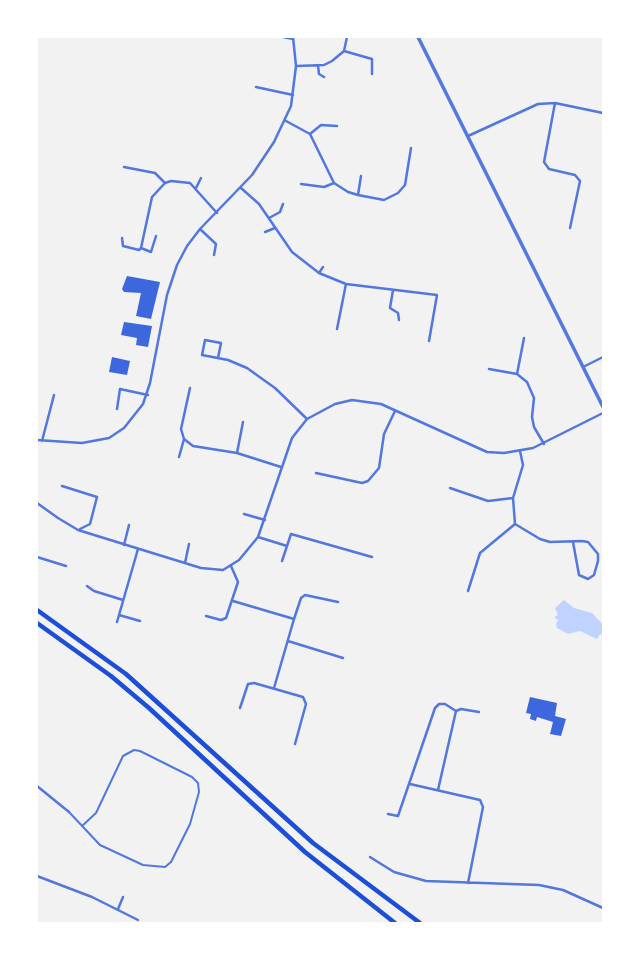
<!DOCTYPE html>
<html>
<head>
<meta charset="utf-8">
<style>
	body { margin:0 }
	#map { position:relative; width:640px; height:960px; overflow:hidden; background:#f2f2f2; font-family:Jost,sans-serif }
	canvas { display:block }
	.frame { position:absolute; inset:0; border:38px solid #fff; pointer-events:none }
</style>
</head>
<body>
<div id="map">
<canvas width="640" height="960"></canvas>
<div class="frame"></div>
</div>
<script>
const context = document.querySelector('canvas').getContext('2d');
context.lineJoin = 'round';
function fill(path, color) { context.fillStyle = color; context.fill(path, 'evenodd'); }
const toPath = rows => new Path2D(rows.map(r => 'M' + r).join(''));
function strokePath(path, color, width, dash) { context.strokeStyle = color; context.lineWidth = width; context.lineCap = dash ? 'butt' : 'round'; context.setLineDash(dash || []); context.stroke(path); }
fill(toPath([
	[564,600,574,608,592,613,603,625,603,635,600,634,597,639,580,631,568,634,557,628,556,624,558,620,554,617,558,615,555,608]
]), '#bfd3fe');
fill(toPath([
	[127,276,160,282,151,319,136,316,141,293,124,292,122,289],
	[124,322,152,326,148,347,136,345,137,338,121,335],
	[112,357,130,361,127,375,109,372],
	[530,697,557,703,555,716,566,719,561,736,550,734,553,722,537,717,536,721,530,719,531,714,526,713]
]), '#3d67dc');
strokePath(toPath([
	[69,812,100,845,143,865,165,867,171,862,190,824,199,792,198,783,192,777,140,751,134,750,123,756,96,813,82,826]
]), '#5277de', 2);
strokePath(toPath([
	[283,37,293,39],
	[344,51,372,59,372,74],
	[318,65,319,74,324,77],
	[297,66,324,65,332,61,344,51,347,37],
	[256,87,293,95],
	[555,103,544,162,549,169,575,175,580,181,570,228],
	[286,121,310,134,334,183,348,192,358,195,384,200,398,193,405,185,411,148],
	[310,134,321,125,337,126],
	[468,136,538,104,555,103,603,113],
	[124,167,155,173,165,183],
	[301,184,324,187,334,183],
	[196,188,201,178],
	[241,188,259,204,292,252,319,273,346,284,437,295,429,341],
	[358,195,361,176],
	[269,218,280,212,283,204],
	[200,229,216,244,214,255],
	[265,232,275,228],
	[122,238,123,246,139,250,141,248,152,197,165,183,171,181,190,183,217,213],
	[141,248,151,252,156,236],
	[319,273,323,267],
	[393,290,390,308,398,313,399,320],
	[337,329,346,284],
	[218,358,221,343,205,340,202,355,228,360,247,368,275,388,307,419],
	[583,367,603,357],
	[489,369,517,374,527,382,534,398,532,417,534,427,544,444],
	[517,374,524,338],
	[117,409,120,389,148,395],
	[184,439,181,429,190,388],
	[37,440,82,443,109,438,124,428,143,404,150,383,167,295,177,265,187,246,200,229,252,175,274,142,291,106,296,66,293,37],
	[42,441,54,395],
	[237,453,243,422],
	[179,457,184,439,193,446,237,453,281,467],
	[316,473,362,483,368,481,379,468,384,434,395,411],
	[62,486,97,497,90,524,80,529],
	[450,488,488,501,513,498,523,465,520,451],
	[37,503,58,518,78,530,201,568,223,570,239,560,258,537,292,438,307,419,335,404,352,400,381,404,487,452,504,453,533,448,603,413],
	[244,514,265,520],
	[515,524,540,539,550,542,582,541,588,542,598,554,598,561,594,575,588,579,579,575,573,542],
	[258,537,287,546],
	[124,545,129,525],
	[37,557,66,566],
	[282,561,291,534,372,557],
	[185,563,189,544],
	[87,586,94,591,123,600],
	[468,591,480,553,515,524,513,498],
	[233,601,294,619,301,598,305,595,338,602],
	[119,615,140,621],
	[206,616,221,620,226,618,238,582,231,566],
	[117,622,138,549],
	[288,641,343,658],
	[274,688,294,619],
	[240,708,248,684,254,683,303,697,306,704,295,744],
	[456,711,461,709,479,712],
	[410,784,480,800,483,807,468,883],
	[37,786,69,812],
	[388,814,398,816,435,708,439,704,445,704,456,711,438,790],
	[370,857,394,872,426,881,539,885,563,890,603,908],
	[37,876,92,897,138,920],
	[118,909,123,897]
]), '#5277de', 2.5);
strokePath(toPath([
	[418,37,603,407]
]), '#5277de', 3.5);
strokePath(toPath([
	[37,610,126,674,313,843,420,923],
	[37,623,111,676,149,708,305,852,395,923]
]), '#1d4ed8', 4.5);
</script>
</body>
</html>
